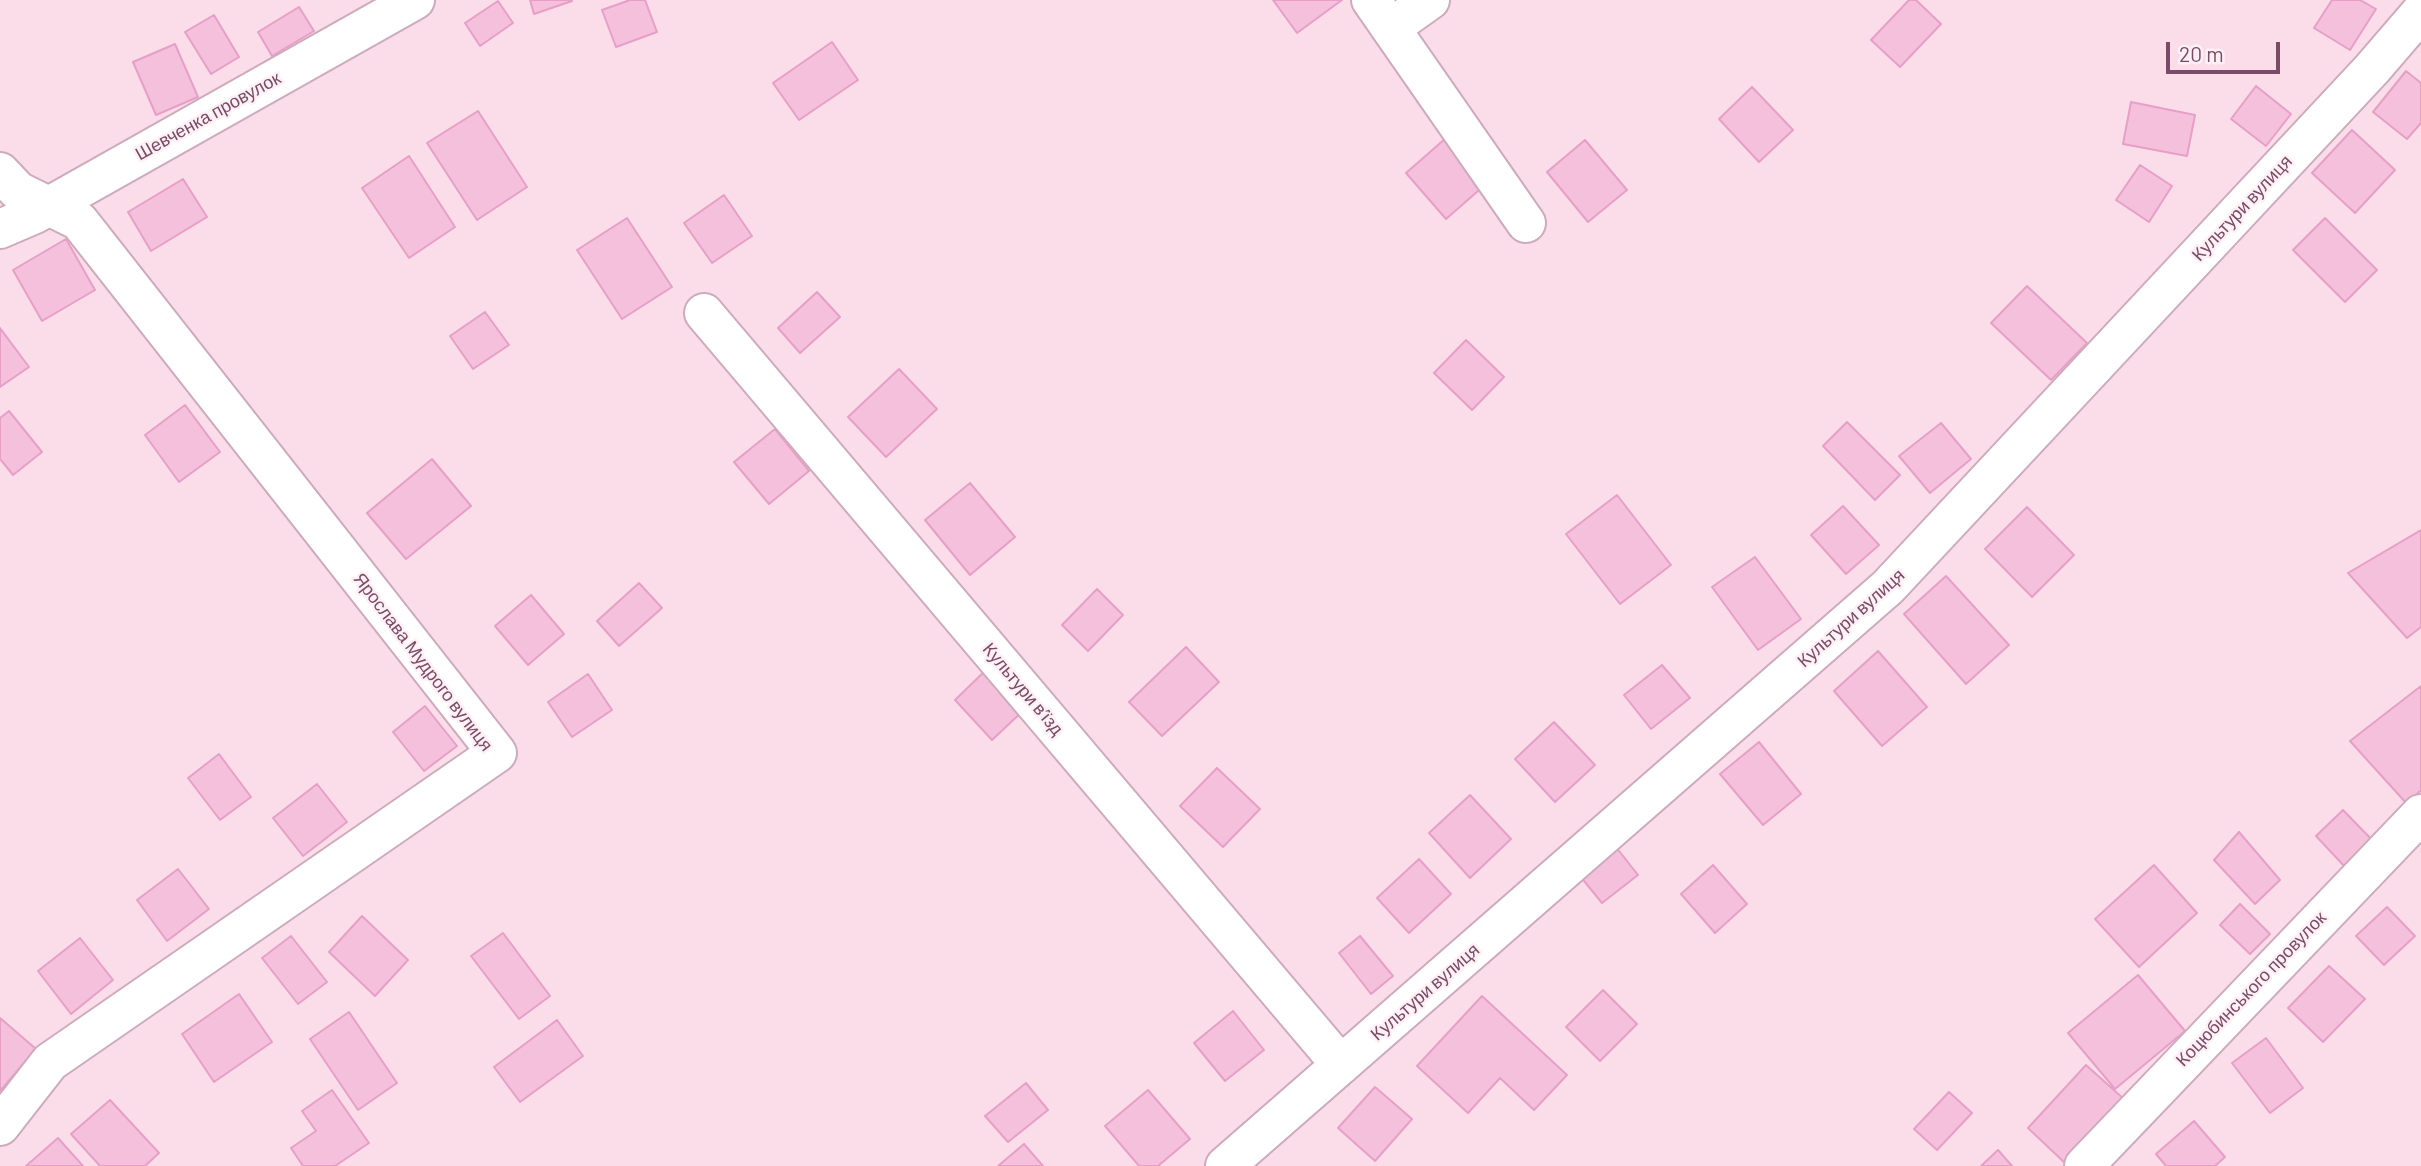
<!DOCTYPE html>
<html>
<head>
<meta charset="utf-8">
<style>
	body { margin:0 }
	#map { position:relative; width:2421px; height:1166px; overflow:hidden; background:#fde9f0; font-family:Barlow,sans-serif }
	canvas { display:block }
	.scale { position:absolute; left:2166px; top:42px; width:114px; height:32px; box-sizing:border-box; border:4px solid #7a4b66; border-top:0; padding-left:9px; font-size:21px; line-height:24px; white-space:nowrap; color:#7a4b66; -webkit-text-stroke:5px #fff0f5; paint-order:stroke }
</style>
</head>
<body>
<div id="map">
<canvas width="2421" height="1166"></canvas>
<div class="scale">20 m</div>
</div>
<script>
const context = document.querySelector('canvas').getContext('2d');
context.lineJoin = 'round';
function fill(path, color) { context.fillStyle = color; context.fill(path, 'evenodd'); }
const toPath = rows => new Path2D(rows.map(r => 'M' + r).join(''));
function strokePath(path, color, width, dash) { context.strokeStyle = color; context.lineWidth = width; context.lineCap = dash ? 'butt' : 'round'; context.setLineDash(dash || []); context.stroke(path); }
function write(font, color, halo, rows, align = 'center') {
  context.font = font + ' Barlow,sans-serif'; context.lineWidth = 5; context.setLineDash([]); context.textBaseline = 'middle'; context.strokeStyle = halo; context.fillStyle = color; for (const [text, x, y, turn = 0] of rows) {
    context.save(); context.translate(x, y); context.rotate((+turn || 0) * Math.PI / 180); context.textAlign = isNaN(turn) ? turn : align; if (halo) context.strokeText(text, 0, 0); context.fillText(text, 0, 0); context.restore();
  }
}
fill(toPath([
	[0,0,2421,0,2421,1166,0,1166]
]), '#fadde8');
const building = toPath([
	[530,0,572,0,572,1,534,14,530,0],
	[630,0,645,0,657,32,616,47,602,10,630,0],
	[1273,0,1342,0,1297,33,1273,0],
	[1909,0,1916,0,1941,24,1900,67,1871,40,1909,0],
	[2332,0,2360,0,2376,9,2350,50,2314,28,2332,0],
	[498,1,513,23,480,46,465,23,498,1],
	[299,7,314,31,272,56,258,32,299,7],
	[214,15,239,57,211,74,185,32,214,15],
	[832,42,858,80,799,120,773,83,832,42],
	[175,44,198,97,156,115,133,62,175,44],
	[2406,71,2421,83,2421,123,2407,139,2373,112,2406,71],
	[2256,86,2291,114,2266,146,2231,119,2256,86],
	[1752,87,1793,130,1759,162,1719,119,1752,87],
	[2131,102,2195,115,2187,156,2123,144,2131,102],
	[478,111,527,187,477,220,427,143,478,111],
	[2352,130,2395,170,2355,213,2312,173,2352,130],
	[1446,138,1486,184,1446,219,1406,173,1446,138],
	[1585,140,1627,190,1588,222,1547,172,1585,140],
	[409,156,455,227,409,258,362,188,409,156],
	[2140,165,2172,186,2149,222,2116,200,2140,165],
	[183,179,207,217,151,251,128,212,183,179],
	[724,195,752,236,712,263,684,223,724,195],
	[627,218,672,287,622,319,577,250,627,218],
	[2325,218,2377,270,2345,302,2293,250,2325,218],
	[66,239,95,290,42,321,13,270,66,239],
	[2027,286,2087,343,2051,380,1991,323,2027,286],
	[817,292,840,317,800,353,778,328,817,292],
	[485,312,509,345,473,369,450,336,485,312],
	[0,328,29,367,0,387,0,328],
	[1466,340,1504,377,1472,410,1434,373,1466,340],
	[899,369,937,409,886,457,848,417,899,369],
	[185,405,220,452,179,482,145,435,185,405],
	[9,411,42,452,13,475,0,459,0,418,9,411],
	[1847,422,1900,475,1875,500,1823,446,1847,422],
	[1941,423,1971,459,1930,493,1899,456,1941,423],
	[775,429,809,471,769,504,734,462,775,429],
	[432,459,471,506,406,559,367,513,432,459],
	[970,483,1015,537,970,575,925,520,970,483],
	[1617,495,1671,565,1620,604,1566,534,1617,495],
	[1843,506,1879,545,1846,574,1811,535,1843,506],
	[2027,507,2074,555,2032,597,1985,549,2027,507],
	[2421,530,2421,627,2407,638,2348,573,2421,530],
	[1755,557,1801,619,1758,650,1712,587,1755,557],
	[1946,576,2009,645,1966,684,1904,614,1946,576],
	[639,583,662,608,619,646,597,621,639,583],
	[1097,589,1123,615,1088,651,1062,625,1097,589],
	[531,595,564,634,528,665,495,626,531,595],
	[1186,647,1219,682,1162,736,1129,702,1186,647],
	[1878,651,1927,707,1882,746,1834,691,1878,651],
	[1662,665,1690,698,1651,729,1624,695,1662,665],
	[988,668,1026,708,992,740,955,700,988,668],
	[588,674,612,710,572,737,548,702,588,674],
	[2421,686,2421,790,2407,804,2350,741,2421,686],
	[425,706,457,746,424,771,393,732,425,706],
	[1554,722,1595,765,1555,802,1515,759,1554,722],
	[1759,742,1801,794,1763,825,1720,774,1759,742],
	[219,754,251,797,220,820,188,778,219,754],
	[1217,768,1260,809,1223,847,1180,806,1217,768],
	[317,784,347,822,303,856,273,818,317,784],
	[1470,795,1511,839,1470,878,1429,833,1470,795],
	[2343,810,2374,842,2346,868,2316,836,2343,810],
	[2239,832,2280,880,2255,904,2214,860,2239,832],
	[1616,847,1638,875,1602,903,1580,876,1616,847],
	[1419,859,1451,894,1409,933,1377,898,1419,859],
	[1713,865,1747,904,1715,933,1681,894,1713,865],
	[2154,865,2197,913,2139,967,2095,919,2154,865],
	[178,869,209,909,167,941,137,900,178,869],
	[2240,904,2270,934,2250,954,2220,925,2240,904],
	[2387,907,2415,936,2384,965,2356,936,2387,907],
	[362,916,408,960,375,996,329,952,362,916],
	[503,933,550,996,519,1019,471,956,503,933],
	[291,936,327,982,298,1004,262,958,291,936],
	[1360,936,1393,976,1371,994,1339,953,1360,936],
	[80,938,113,980,71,1014,38,971,80,938],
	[2329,966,2365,999,2323,1042,2288,1008,2329,966],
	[2138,975,2185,1031,2115,1089,2068,1033,2138,975],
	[1603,990,1637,1024,1600,1061,1566,1027,1603,990],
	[239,994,272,1042,214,1082,182,1034,239,994],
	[1482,996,1567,1075,1534,1110,1500,1078,1468,1113,1417,1066,1482,996],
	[1233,1011,1264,1050,1225,1081,1194,1043,1233,1011],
	[349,1012,397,1083,358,1110,310,1039,349,1012],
	[0,1018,36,1049,0,1091,0,1018],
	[557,1020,583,1056,520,1102,494,1067,557,1020],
	[2266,1038,2303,1088,2270,1113,2232,1063,2266,1038],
	[2086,1065,2125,1100,2066,1164,2028,1128,2086,1065],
	[1026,1083,1048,1110,1008,1142,985,1116,1026,1083],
	[1375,1087,1412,1119,1375,1161,1338,1128,1375,1087],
	[332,1090,369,1143,335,1166,303,1166,291,1148,316,1131,302,1111,332,1090],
	[1148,1090,1190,1139,1158,1166,1139,1166,1105,1126,1148,1090],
	[1949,1092,1972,1113,1937,1150,1914,1129,1949,1092],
	[110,1100,159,1153,145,1166,100,1166,71,1134,110,1100],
	[2194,1121,2225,1157,2215,1166,2166,1166,2156,1154,2194,1121],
	[58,1138,83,1166,26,1166,58,1138],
	[1024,1144,1043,1166,998,1166,1024,1144],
	[1998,1150,2012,1166,1981,1166,1998,1150]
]);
fill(building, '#f4c0dc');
strokePath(building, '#e79fc7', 2);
const minor = toPath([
	[1371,0,1526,223],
	[1392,27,1430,0],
	[0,172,18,191,79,221,497,753,50,1062,0,1126],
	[0,229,35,214,415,0],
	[704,313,1341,1065],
	[1225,1166,1888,587,2372,69,2421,12],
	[2084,1166,2421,814]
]);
strokePath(minor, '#ceabbc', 42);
strokePath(minor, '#fff', 38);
write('18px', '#7a4b66', '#fff0f5', [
	["Шевченка провулок",208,116,-29],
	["Культури вулиця",2242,208,-47],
	["Культури вулиця",1851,618,-42],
	["Ярослава Мудрого вулиця",423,662,53],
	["Культури в’їзд",1023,689,50],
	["Коцюбинського провулок",2251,989,-46],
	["Культури вулиця",1425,992,-41]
]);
</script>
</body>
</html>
